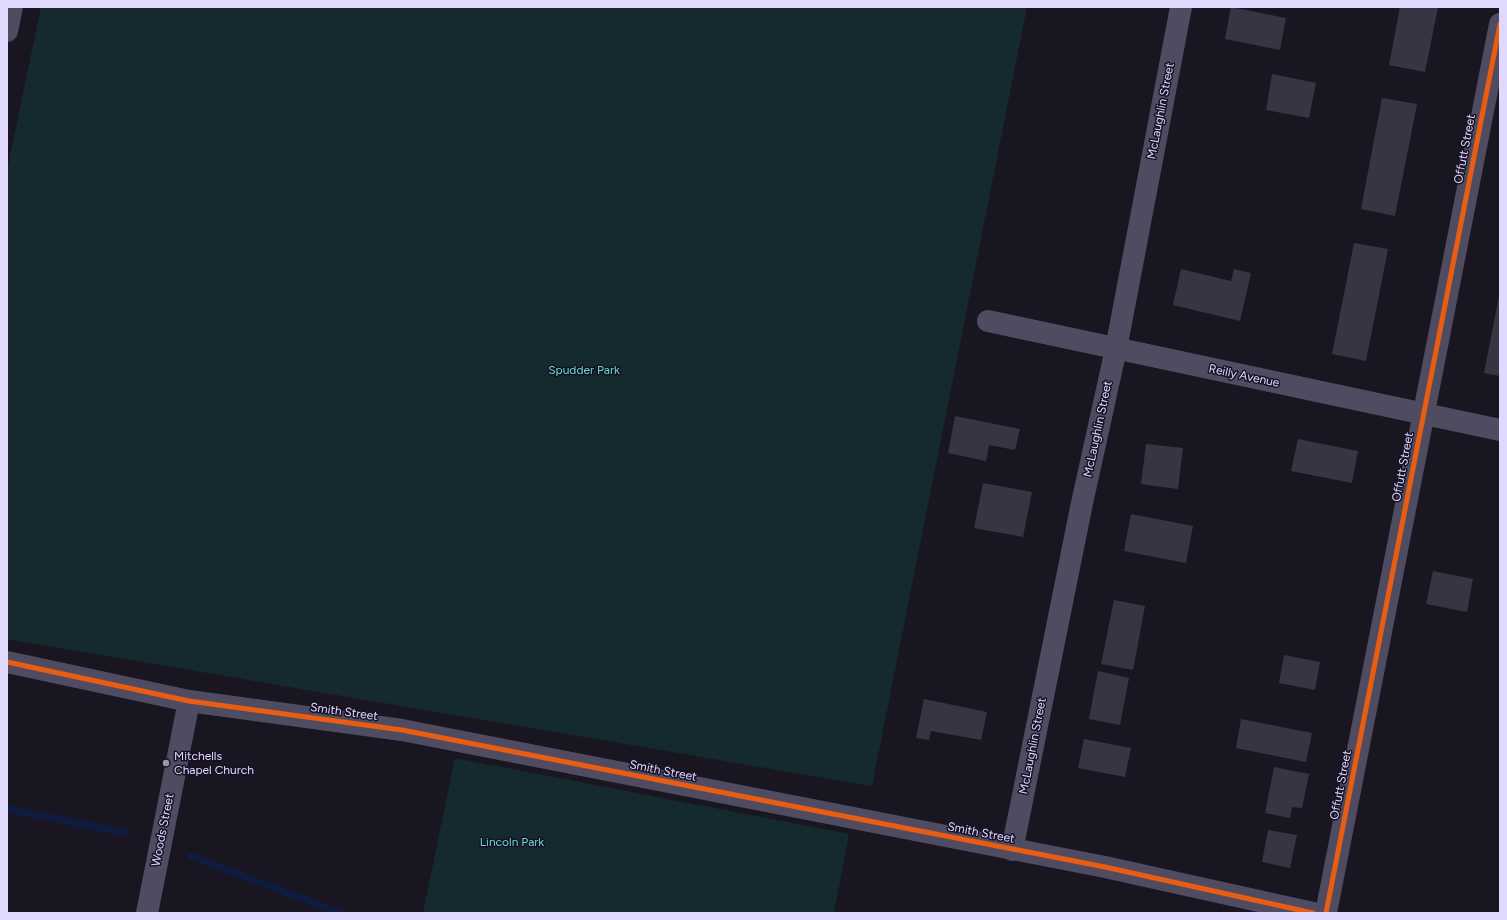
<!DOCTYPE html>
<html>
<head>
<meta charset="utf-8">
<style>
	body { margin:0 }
	#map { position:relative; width:1507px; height:920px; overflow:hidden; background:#191621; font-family:Figtree,sans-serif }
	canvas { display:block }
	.frame { position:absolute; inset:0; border:8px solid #e0d8fd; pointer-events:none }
</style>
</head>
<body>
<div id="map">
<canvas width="1507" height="920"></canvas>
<div class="frame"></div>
</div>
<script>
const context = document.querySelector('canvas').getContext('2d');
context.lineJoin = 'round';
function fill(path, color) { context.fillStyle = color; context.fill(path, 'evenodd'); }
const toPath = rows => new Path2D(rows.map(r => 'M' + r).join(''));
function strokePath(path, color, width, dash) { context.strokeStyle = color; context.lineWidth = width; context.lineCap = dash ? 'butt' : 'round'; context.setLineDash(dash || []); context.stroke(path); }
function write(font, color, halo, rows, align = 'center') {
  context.font = font + ' Figtree,sans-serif'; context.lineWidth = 3; context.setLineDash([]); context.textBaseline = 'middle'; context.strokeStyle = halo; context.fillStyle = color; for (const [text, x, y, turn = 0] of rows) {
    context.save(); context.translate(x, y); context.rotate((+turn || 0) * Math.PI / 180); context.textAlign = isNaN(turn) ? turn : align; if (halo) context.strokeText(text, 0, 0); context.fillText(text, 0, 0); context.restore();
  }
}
fill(toPath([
	[41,7,1027,7,872,786,7,639,7,170],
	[455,758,849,834,834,913,423,913]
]), '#152a2e');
strokePath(toPath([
	[7,809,127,833],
	[191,856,340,913]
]), '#0f1b3f', 7);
fill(toPath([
	[1231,7,1286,18,1280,50,1225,39],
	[1400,7,1438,7,1425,72,1389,65],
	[1272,74,1316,83,1309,118,1266,110],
	[1382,98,1417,104,1395,216,1361,209],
	[1354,243,1388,249,1366,361,1332,354],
	[1181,269,1231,281,1234,269,1251,273,1240,321,1173,305],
	[1499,296,1500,296,1500,376,1484,373],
	[955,416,1020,429,1015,450,989,445,986,461,948,453],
	[1298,439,1358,451,1352,483,1291,471],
	[1146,444,1183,448,1178,489,1141,484],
	[983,483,1032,492,1023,537,974,528],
	[1131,514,1193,526,1186,563,1124,551],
	[1433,571,1473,579,1467,612,1426,604],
	[1114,600,1145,606,1133,670,1101,664],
	[1284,655,1320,662,1315,690,1279,683],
	[1098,671,1129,678,1120,725,1089,719],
	[924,699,987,712,981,740,931,731,929,740,916,738],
	[1241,719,1312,733,1306,762,1236,748],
	[1084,739,1131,748,1125,777,1078,768],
	[1274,767,1309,774,1302,808,1292,807,1290,818,1265,813],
	[1268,830,1297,835,1290,868,1262,862]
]), '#393443');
strokePath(toPath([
	[7,31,12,7],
	[988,321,1500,430],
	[7,662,189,701,402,730,1105,867,1313,913],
	[1012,850,1082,503,1116,349,1181,7],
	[147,913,189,701],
	[1326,913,1500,24]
]), '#4f4c61', 22);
strokePath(toPath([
	[7,662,189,701,402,730,1105,867,1313,913],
	[1326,913,1500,24]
]), '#e95d12', 5);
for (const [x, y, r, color] of [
	[166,763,4,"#9a94b0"]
]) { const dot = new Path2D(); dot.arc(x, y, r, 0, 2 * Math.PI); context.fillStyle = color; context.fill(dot); strokePath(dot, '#171126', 1.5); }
write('12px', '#e0d8fd', '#171126', [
	["McLaughlin Street",1161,111,-79],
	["Offutt Street",1465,149,-79],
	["Reilly Avenue",1244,376,12],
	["McLaughlin Street",1098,429,-78],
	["Offutt Street",1403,467,-79],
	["Smith Street",344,712,8],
	["McLaughlin Street",1033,746,-79],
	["Smith Street",663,771,11],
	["Offutt Street",1341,785,-79],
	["Woods Street",163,830,-79],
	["Smith Street",981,833,11]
]);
write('12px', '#68d9c9', '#171126', [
	["Spudder Park",584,370],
	["Lincoln Park",512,842]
]);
write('12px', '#e0d8fd', '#171126', [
	["Mitchells",174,756],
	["Chapel Church",174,770]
], 'left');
</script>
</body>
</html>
